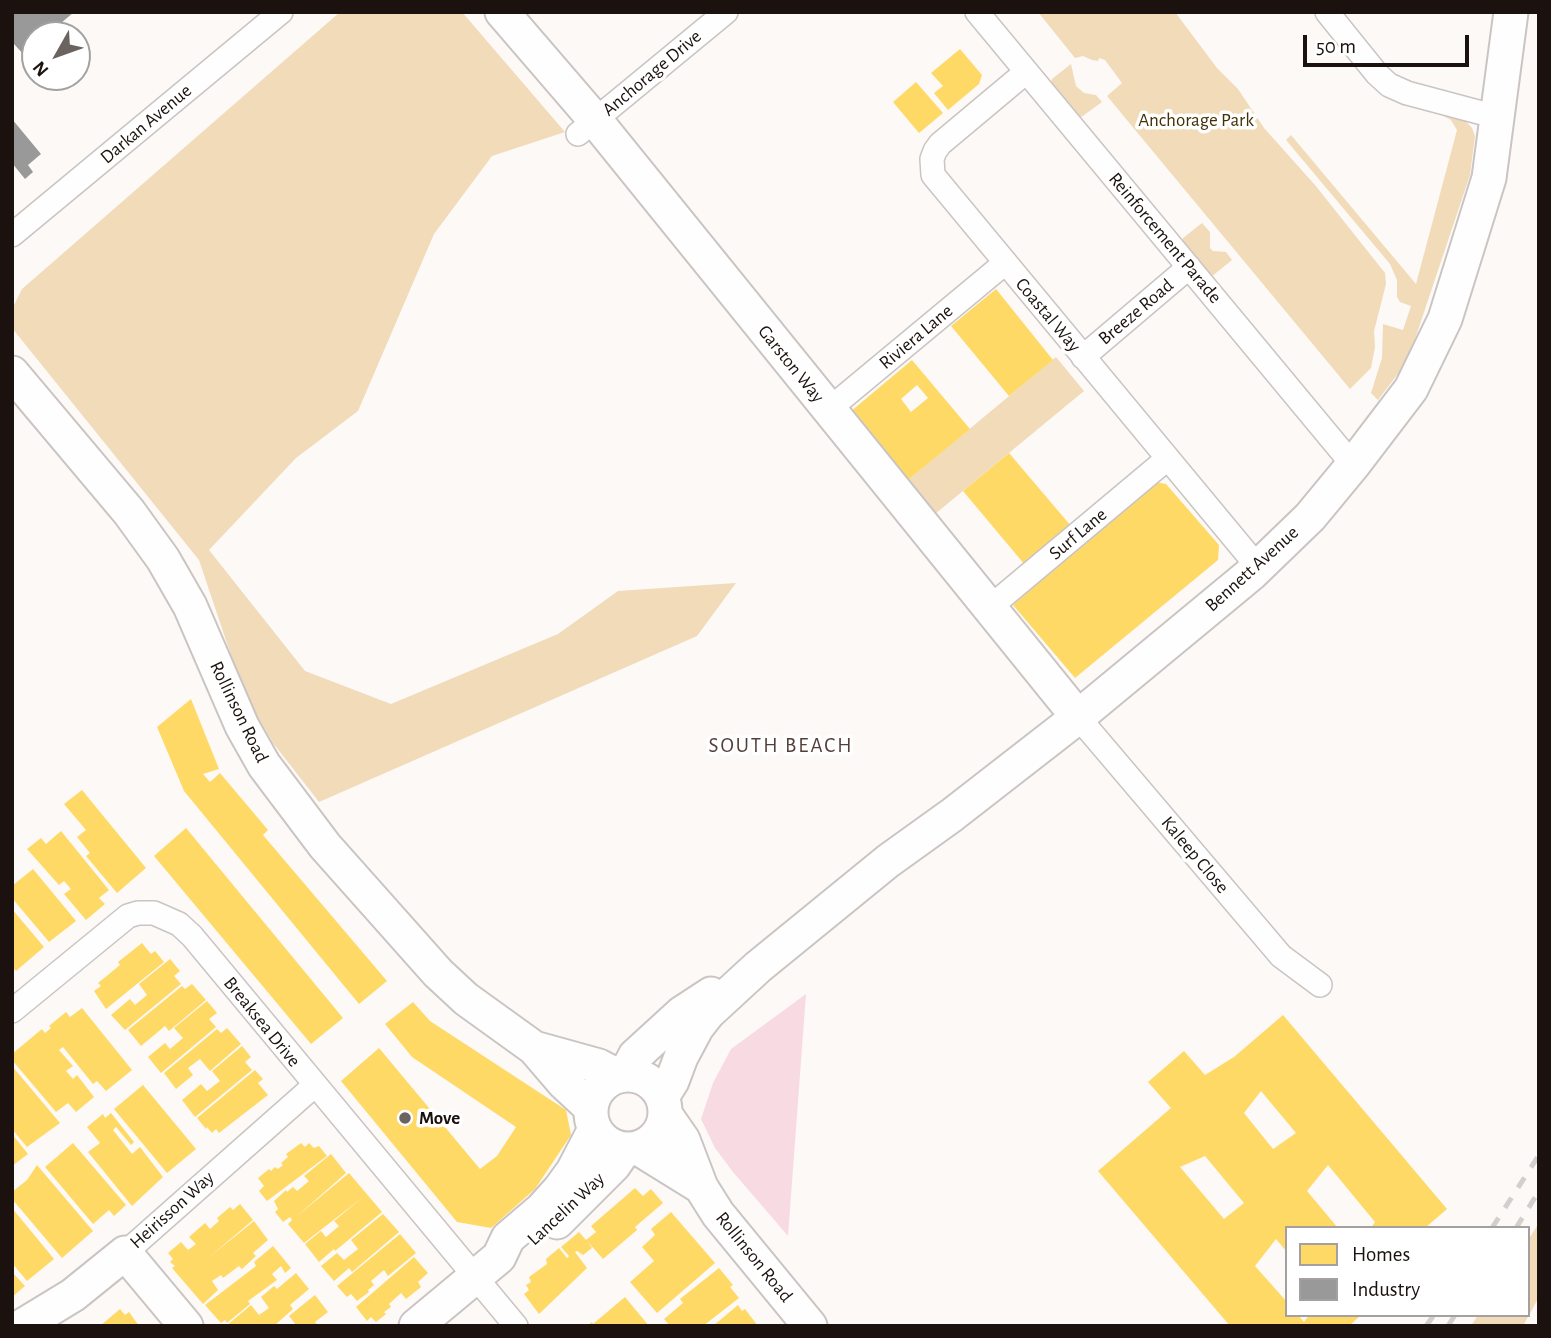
<!DOCTYPE html>
<html>
<head>
<meta charset="utf-8">
<style>
	body { margin:0 }
	#map { position:relative; width:1551px; height:1338px; overflow:hidden; background:#fcf9f7; font-family:"Alegreya Sans",sans-serif }
	canvas { display:block }
	.frame { position:absolute; inset:0; border:14px solid #1b120f; pointer-events:none }
	.legend { position:absolute; left:1285px; top:1226px; width:245px; height:91px; box-sizing:border-box; background:#fff; border:2px solid #a4a09f; margin:0; padding:9px 12px; list-style:none; font-size:21px; color:#1b120f }
	.legend li { display:flex; align-items:center; gap:14px; height:35px }
	.legend b { width:35px; border:2px solid #a4a09f }
	.north { position:absolute; left:21px; top:21px; width:70px; height:70px; box-sizing:border-box; background:#fff; border:2px solid #a4a09f; border-radius:50%; rotate:230deg; font-size:19px; font-weight:700; line-height:28px; text-align:center; color:#1b120f }
	.north::after { content:''; display:block; margin:auto; width:24px; height:32px; background:#6a6360; clip-path:polygon(50% 0,100% 100%,50% 72%,0 100%) }
	.scale { position:absolute; left:1303px; top:35px; width:166px; height:32px; box-sizing:border-box; border:4px solid #1b120f; border-top:0; padding-left:9px; font-size:21px; line-height:24px; white-space:nowrap; color:#1b120f; -webkit-text-stroke:5px #fff; paint-order:stroke }
</style>
</head>
<body>
<div id="map">
<canvas width="1551" height="1338"></canvas>
<div class="frame"></div>
<ul class="legend">
<li><b style="height:19px;background:#ffd966"></b>Homes</li>
<li><b style="height:19px;background:#999"></b>Industry</li>
</ul>
<div class="north">N</div>
<div class="scale">50 m</div>
</div>
<script>
const context = document.querySelector('canvas').getContext('2d');
context.lineJoin = 'round';
function fill(path, color) { context.fillStyle = color; context.fill(path, 'evenodd'); }
const toPath = rows => new Path2D(rows.map(r => 'M' + r).join(''));
function strokePath(path, color, width, dash) { context.strokeStyle = color; context.lineWidth = width; context.lineCap = dash ? 'butt' : 'round'; context.setLineDash(dash || []); context.stroke(path); }
function write(font, color, halo, rows, align = 'center') {
  context.font = font + ' "Alegreya Sans",sans-serif'; context.lineWidth = 7; context.setLineDash([]); context.textBaseline = 'middle'; context.strokeStyle = halo; context.fillStyle = color; for (const [text, x, y, turn = 0] of rows) {
    context.save(); context.translate(x, y); context.rotate((+turn || 0) * Math.PI / 180); context.textAlign = isNaN(turn) ? turn : align; if (halo) context.strokeText(text, 0, 0); context.fillText(text, 0, 0); context.restore();
  }
}
fill(toPath([
	[340,12,462,12,565,132,492,156,434,234,358,411,296,458,209,550,305,671,391,704,558,634,618,591,736,583,697,636,319,802,273,743,243,691,199,560,12,328,12,309,22,289],
	[1038,12,1175,12,1217,68,1238,89,1264,128,1315,185,1385,273,1386,284,1374,331,1375,347,1371,368,1350,389,1107,96,1122,83,1105,60,1099,58,1098,61,1092,60,1083,56,1075,58],
	[1071,64,1076,86,1084,93,1096,95,1102,102,1080,118,1050,85,1052,79],
	[1427,107,1461,116,1472,128,1475,136,1470,175,1412,348,1400,371,1378,400,1371,393,1382,358,1383,324,1403,330,1411,306,1400,302,1397,297,1397,280,1390,264,1286,140,1291,135,1416,284,1457,130,1451,120],
	[1202,223,1210,232,1210,248,1213,251,1226,252,1232,260,1211,277,1182,245,1183,238],
	[1056,357,1084,391,935,514,907,481],
	[1539,1223,1539,1297,1523,1326,1471,1326,1478,1315,1528,1315,1528,1240]
]), '#f1dbb9');
fill(toPath([
	[806,994,788,1236,733,1172,715,1148,701,1119,713,1083,731,1049]
]), '#f8dbe2');
fill(toPath([
	[960,49,982,75,979,84,948,110,934,93,943,86,931,73],
	[916,82,943,113,919,133,893,102],
	[996,289,1053,360,1009,396,951,326],
	[912,360,970,429,907,481,850,412],
	[917,385,928,398,911,412,901,399],
	[1009,453,1071,526,1025,565,963,491],
	[1155,482,1166,484,1219,545,1218,560,1075,678,1013,605],
	[191,699,219,769,203,774,210,782,220,773,268,830,263,835,387,981,359,1004,184,791,157,727],
	[82,790,146,868,117,893,86,856,90,853,77,837,86,830,64,804],
	[186,828,343,1018,311,1044,154,856],
	[61,831,109,890,99,898,105,904,86,920,64,894,71,889,64,881,59,885,27,849,41,838,46,844],
	[33,869,76,921,49,942,12,898,12,886],
	[12,909,44,947,16,971,12,967],
	[142,943,151,954,155,951,164,962,106,1009,94,991,101,986,98,983,120,965,118,962],
	[170,959,180,971,174,976,181,984,125,1030,111,1015,130,999,135,1005,147,995,139,984],
	[192,984,206,1000,169,1031,165,1026,141,1046,128,1030,182,986,185,989],
	[207,1001,217,1013,209,1019,216,1027,161,1073,148,1057,165,1043,170,1049,183,1038,174,1028],
	[413,1002,430,1021,566,1110,571,1135,535,1189,491,1228,457,1222,341,1081,379,1048,480,1169,497,1156,516,1127,412,1057,385,1024],
	[82,1008,132,1070,106,1091,97,1081,93,1084,63,1047,59,1050,73,1066,66,1071,73,1079,77,1075,94,1097,76,1112,68,1103,56,1112,12,1060,12,1054,42,1029,45,1033,51,1028,49,1026,66,1012,70,1017],
	[1283,1015,1447,1209,1425,1228,1371,1228,1375,1222,1328,1165,1307,1191,1338,1228,1287,1228,1287,1252,1276,1239,1255,1266,1287,1302,1287,1315,1298,1315,1304,1322,1309,1315,1361,1315,1349,1326,1230,1326,1098,1171,1171,1108,1148,1082,1184,1051,1205,1075,1234,1057],
	[1261,1091,1296,1133,1273,1149,1244,1113],
	[1205,1156,1244,1203,1224,1219,1180,1167],
	[227,1028,241,1044,210,1071,200,1059,188,1068,193,1075,176,1089,164,1073,217,1029,221,1033],
	[242,1046,251,1057,245,1062,252,1070,195,1117,182,1100,201,1084,207,1091,220,1081,212,1071],
	[12,1066,60,1123,27,1147,12,1129],
	[255,1070,263,1079,258,1083,268,1095,219,1133,216,1129,212,1133,207,1127,206,1129,197,1118],
	[143,1085,196,1149,167,1173,114,1109],
	[111,1113,134,1142,131,1145,116,1127,113,1130,132,1154,140,1147,163,1177,132,1206,88,1152,100,1143,87,1127,103,1114,105,1118],
	[12,1134,28,1154,12,1166],
	[73,1143,126,1205,114,1216,109,1210,93,1224,45,1167],
	[301,1143,305,1147,309,1143,314,1148,319,1146,327,1156,267,1201,259,1191,264,1186,258,1178,269,1169,271,1171,275,1167,278,1169,283,1165,281,1163,288,1157,286,1154],
	[331,1154,346,1173,296,1217,349,1173,382,1212,335,1251,334,1249,319,1262,305,1244,321,1231,326,1237,339,1226,334,1221,363,1197,304,1243,288,1224,292,1220,290,1217,283,1222,275,1212,278,1209,274,1201,286,1190,287,1192,293,1187,297,1191,309,1181,304,1176],
	[37,1165,93,1231,62,1258,12,1199,12,1192,27,1180],
	[635,1188,643,1196,651,1189,663,1203,635,1227,637,1230,603,1259,588,1242,592,1248,583,1255,577,1251,575,1252,587,1268,539,1314,524,1294,529,1290,526,1285,531,1282,529,1277,547,1264,546,1259,559,1248,567,1258,569,1256,561,1247,579,1232,586,1240,596,1232,591,1226],
	[240,1204,253,1220,208,1258,254,1221,268,1240,253,1253,256,1256,242,1269,239,1266,223,1278,221,1275,212,1281,218,1290,203,1304,172,1268,175,1266,170,1262,173,1259,168,1253,181,1242,188,1250,196,1244,189,1237,205,1223,210,1229,219,1221,217,1218,230,1207,233,1210],
	[12,1208,54,1259,27,1281,12,1263],
	[671,1212,715,1263,657,1313,630,1282,654,1261,642,1247,655,1235,651,1229],
	[383,1214,399,1232,352,1272,349,1268,334,1281,321,1266,337,1253,344,1260,358,1249,351,1240],
	[400,1234,416,1253,388,1276,384,1270,371,1281,374,1285,368,1290,369,1292,357,1301,351,1294,347,1297,337,1286],
	[273,1246,291,1268,285,1273,281,1266,272,1274,277,1280,248,1301,250,1304,227,1323,225,1320,221,1323,205,1305,256,1266,254,1262],
	[414,1257,428,1273,418,1282,421,1287,406,1299,401,1293,389,1304,391,1307,384,1312,386,1314,376,1322,371,1317,367,1321,356,1307],
	[719,1268,733,1285,730,1287,739,1298,703,1326,670,1326,664,1319,683,1303,680,1299],
	[12,1272,25,1286,12,1297],
	[296,1273,309,1289,290,1305,293,1309,274,1326,226,1326,251,1305,259,1315,269,1308,261,1297,274,1286,277,1289],
	[315,1295,328,1312,315,1322,318,1326,297,1326,289,1316],
	[625,1297,649,1326,587,1326,592,1322,593,1324],
	[738,1305,742,1311,745,1309,758,1326,713,1326],
	[120,1309,125,1315,129,1312,139,1326,100,1326]
]), '#ffd966');
fill(toPath([
	[12,12,74,12,47,35,35,35,35,45,24,55,14,44,12,45],
	[12,119,41,154,28,165,33,172,25,179,12,163]
]), '#999');
const street = toPath([
	[977,12,1353,465],
	[1327,12,1377,74,1389,85,1407,93,1497,117],
	[1026,72,940,144,935,151,932,159,933,175,1258,567],
	[578,134,726,12],
	[12,235,281,12],
	[1083,357,1189,267],
	[828,410,1005,263],
	[990,610,1001,598,1167,459],
	[1078,717,1281,956,1320,985],
	[12,1011,128,916,138,913,154,913,179,924,192,936,516,1326],
	[125,1253,315,1085]
]);
const secondary = toPath([
	[502,12,595,120,1078,717],
	[12,373,129,512,163,559,190,606,242,726,264,765,325,846,438,973,466,999,534,1048,564,1083,591,1108],
	[534,1048,599,1066,618,1076],
	[625,1075,635,1056,682,1013,711,994],
	'591 1112a37 37 0 1 1 74 0a37 37 0 1 1-74 0Z',
	[662,1097,672,1081,681,1057,697,1027,708,1013,758,967,888,861,952,815,1078,717,1252,573,1310,517,1353,465,1411,389,1445,319,1489,178,1511,12],
	[665,1114,683,1140,701,1187,718,1214,810,1326],
	[638,1148,701,1187],
	[557,1222,614,1165,625,1149],
	[22,1326,73,1295,125,1253,186,1326],
	[416,1326,499,1257,508,1238,542,1209,560,1189,573,1171,595,1129]
]);
strokePath(street, '#cac4c2', 26);
strokePath(secondary, '#cac4c2', 37);
strokePath(street, '#fffefe', 23);
strokePath(secondary, '#fffefe', 33);
strokePath(toPath([
	[1492,1228,1539,1155],
	[1516,1228,1539,1191],
	[1426,1326,1434,1315],
	[1448,1326,1455,1315]
]), '#d2d0cf', 5, [12, 12]);
for (const [x, y, r, color] of [
	[405,1118,7,"#6a6360"]
]) { const dot = new Path2D(); dot.arc(x, y, r, 0, 2 * Math.PI); context.fillStyle = color; context.fill(dot); strokePath(dot, '#fff', 2.5); }
write('19px', '#1b120f', '#fff', [
	["Anchorage Drive",652,73,-40],
	["Darkan Avenue",146,124,-40],
	["Reinforcement Parade",1165,238,50],
	["Breeze Road",1136,312,-40],
	["Coastal Way",1048,315,50],
	["Riviera Lane",916,337,-40],
	["Garston Way",791,364,51],
	["Surf Lane",1078,534,-40],
	["Bennett Avenue",1252,569,-42],
	["Rollinson Road",239,712,64],
	["Kaleep Close",1195,855,50],
	["Breaksea Drive",262,1022,51],
	["Lancelin Way",566,1209,-43],
	["Heirisson Way",172,1210,-42],
	["Rollinson Road",754,1257,51]
]);
write('19px', '#443008', '#fff', [
	["Anchorage Park",1196,120]
]);
write('bold 19px', '#1b120f', '#fff', [
	["Move",419,1118]
], 'left');
context.letterSpacing = '2px';
write('21px', '#543f38', '#fff', [
	["SOUTH BEACH",781,746]
]);
context.letterSpacing = '0px';
</script>
</body>
</html>
